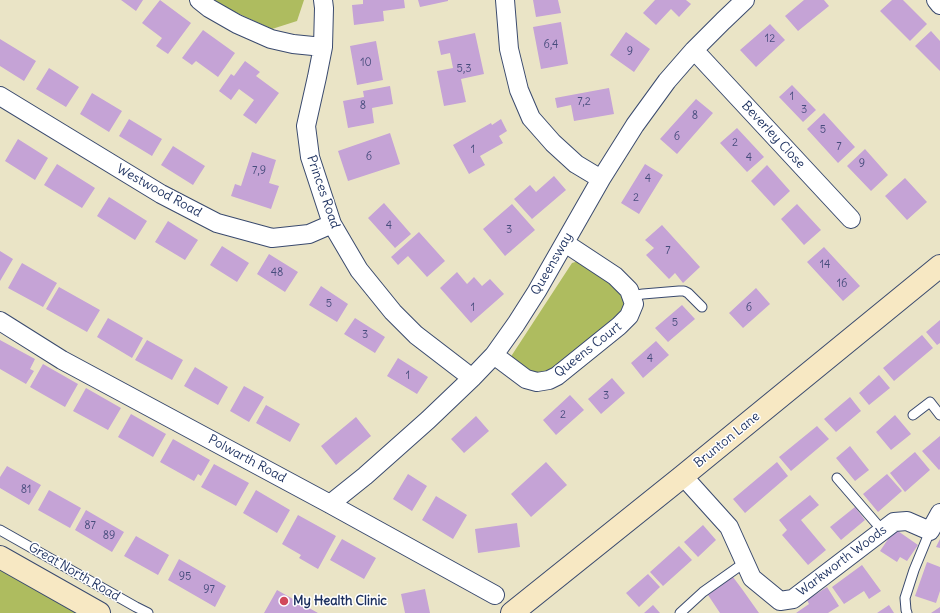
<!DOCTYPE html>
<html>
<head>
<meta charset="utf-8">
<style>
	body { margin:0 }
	canvas { display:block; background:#eae4c6 }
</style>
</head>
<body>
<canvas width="940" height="613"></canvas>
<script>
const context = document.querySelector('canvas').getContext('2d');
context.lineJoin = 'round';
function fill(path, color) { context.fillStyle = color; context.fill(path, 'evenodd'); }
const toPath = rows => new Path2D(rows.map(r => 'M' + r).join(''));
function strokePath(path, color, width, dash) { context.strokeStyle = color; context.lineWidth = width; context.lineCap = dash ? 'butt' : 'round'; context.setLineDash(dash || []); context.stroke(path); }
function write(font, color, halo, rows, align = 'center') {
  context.font = font + ' Delius,sans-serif'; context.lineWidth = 3; context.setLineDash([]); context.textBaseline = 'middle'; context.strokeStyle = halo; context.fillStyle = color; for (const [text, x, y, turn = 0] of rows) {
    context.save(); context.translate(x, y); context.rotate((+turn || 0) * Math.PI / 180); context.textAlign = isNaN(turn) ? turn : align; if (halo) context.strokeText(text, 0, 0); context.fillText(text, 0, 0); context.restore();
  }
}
fill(toPath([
	[209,0,304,0,297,21,272,29],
	[579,261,626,292,624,309,550,372,536,378,510,358,572,263],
	[0,568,78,613,0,613]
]), '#aebc5f');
fill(toPath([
	[121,0,143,0,136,11],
	[160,0,191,23,168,54,156,46,162,38,142,23],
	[363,0,404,0,405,8,383,11,384,21,354,25,352,5,363,4],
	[418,0,448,0,448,1,420,7],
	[533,0,558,0,561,13,536,17],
	[655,0,686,0,691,4,679,17,671,9,656,25,643,13],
	[804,0,824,0,829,6,798,31,785,16],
	[892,0,903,0,927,24,910,41,880,11],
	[561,22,568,64,541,69,533,27],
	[770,24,785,40,756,67,740,50],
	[203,30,235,53,218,77,196,61,192,65,182,58],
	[931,31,940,41,940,71,915,46],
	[626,32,650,49,634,72,610,55],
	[475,33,484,74,461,79,466,102,444,106,437,71,453,68,450,53,441,55,438,41],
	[0,39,36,61,24,81,0,66],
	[376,41,383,80,357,85,350,46],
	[245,61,260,72,256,76,279,93,256,124,243,115,254,100,239,89,231,100,219,91,231,74,234,76],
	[49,68,79,87,66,107,36,89],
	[792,85,816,110,803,122,779,97],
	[390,86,393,104,372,108,374,123,348,128,343,101,364,97,363,91],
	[609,88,614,114,574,121,571,105,557,108,555,98],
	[92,93,122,111,109,132,80,114],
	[696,99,713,113,677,154,660,139],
	[824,113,855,147,838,163,807,129],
	[129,119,162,139,152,156,119,136],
	[501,119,507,131,499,136,503,143,480,156,485,165,469,174,453,145,491,123,492,125],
	[737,128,764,157,747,172,720,143],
	[390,133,400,164,348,181,338,151],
	[18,139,48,158,35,180,5,161],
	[173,146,205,166,193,185,161,165],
	[865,149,888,175,871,191,847,166],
	[252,152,276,160,269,183,279,186,271,209,231,196,235,184,241,186],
	[57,164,95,188,82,208,44,185],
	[645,164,663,175,639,214,621,203],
	[767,165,790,191,774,206,751,181],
	[554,176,566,190,532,219,514,199,530,185,536,192],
	[905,178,927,202,907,220,885,196],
	[109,197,147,221,135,240,97,216],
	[384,203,411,234,395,248,368,218],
	[512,204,535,230,505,256,483,229],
	[797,204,821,230,804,245,781,219],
	[168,221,198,240,185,260,155,242],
	[662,225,700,267,683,283,675,273,669,279,646,255,654,248,645,240],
	[419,232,445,261,427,277,408,256,398,265,391,257],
	[222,246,249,263,237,282,210,265],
	[824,247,860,286,843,301,807,262],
	[0,251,13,259,0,281],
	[269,254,298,272,285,292,257,274],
	[22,263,57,283,43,307,8,288],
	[457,272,467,284,474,277,482,286,490,279,504,294,471,323,440,288],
	[321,286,348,304,337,322,309,305],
	[59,287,100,310,87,332,46,309],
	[756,288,770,304,743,328,729,313],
	[682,305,695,319,668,342,655,328],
	[108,318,143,338,132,358,97,337],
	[355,318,385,337,375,353,344,334],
	[940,320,940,343,937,345,926,332],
	[922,335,933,348,894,381,883,368],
	[0,340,35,359,30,369,34,371,26,384,0,369],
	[147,340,183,360,172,380,135,360],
	[656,341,669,355,643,378,631,363],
	[398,358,428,377,417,394,387,376],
	[43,364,78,384,65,407,30,387],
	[195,367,228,387,218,405,184,386],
	[879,375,890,388,869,405,859,393],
	[612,378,625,393,601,414,588,399],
	[244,386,264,397,249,422,230,411],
	[86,388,121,408,108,430,73,411],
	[570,395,584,410,556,435,543,420],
	[850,397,861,411,836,432,824,419],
	[266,405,300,424,290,442,256,423],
	[131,414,166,434,153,457,118,437],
	[895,415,911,434,891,450,876,432],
	[476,416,489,431,464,453,451,439],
	[356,417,371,436,336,465,321,446],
	[817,426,829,439,791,471,779,457],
	[940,436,940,469,939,470,922,451],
	[173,439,210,460,201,476,198,474,194,481,160,462],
	[850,446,869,470,855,481,836,458],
	[915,452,930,470,905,492,890,473],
	[546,462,567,485,531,517,511,494],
	[777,462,788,476,745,513,733,499],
	[214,464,249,483,236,506,201,487],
	[7,466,41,485,29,505,0,488,0,477],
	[408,474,427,486,412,511,393,499],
	[887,474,902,491,878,512,863,494],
	[49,490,81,508,70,528,38,510],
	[256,490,290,510,277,533,243,513],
	[810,495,819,505,801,520,826,550,808,565,782,535,787,530,779,520],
	[436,496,467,515,453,539,422,520],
	[855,507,865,520,841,540,830,527],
	[86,510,124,532,112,552,75,530],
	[298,515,336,536,318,569,299,558,301,555,282,544],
	[517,523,520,547,478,553,475,529],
	[703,525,716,540,698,557,684,542],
	[895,529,918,545,907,561,900,557,897,562,880,551],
	[136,536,169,555,158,575,124,556],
	[342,539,376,558,364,579,330,560],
	[940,539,940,548,936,547],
	[679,546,692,560,663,586,650,572],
	[179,559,226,586,215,607,168,580],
	[927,562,940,567,940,591,936,603,915,596],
	[862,565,881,591,869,599,864,591,844,604,832,587],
	[648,574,660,587,639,607,626,593],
	[733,577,742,589,759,613,720,613,708,595],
	[827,587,839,606,828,613,796,613,809,604,807,600],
	[425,589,430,613,405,613,401,594],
	[277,590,318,613,264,613],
	[653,605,660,613,644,613],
	[889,605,894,613,877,613],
	[940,607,940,613,931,613]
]), '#c5a3d6');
const lane = toPath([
	[631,296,643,294,679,291,684,291,688,293,702,307],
	[913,415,930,402,940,415],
	[837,478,882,530],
	[0,530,136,607,148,613],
	[680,613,703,592,744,563],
	[907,613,906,610,905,598,914,570,930,531]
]);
const street = toPath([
	[199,0,209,8,237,24,271,39,293,44,323,47],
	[323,0,324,8,323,47,317,77,306,126,310,157,332,224,359,270,393,312,416,335,472,378],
	[505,0,509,49,519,90,531,118,553,143,576,164,601,179],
	[936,0,940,5],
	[694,50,851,219],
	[0,96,161,194,217,223,272,238,309,234,332,224],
	[0,321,62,360,330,504,495,595],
	[494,355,526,379,537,382,549,380,557,376,619,326,629,316,634,304,629,290,615,276,565,243],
	[683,476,729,527,752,578,780,601,793,599,894,522,907,521,930,531,940,513],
	[330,504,365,476,428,420,472,378,494,355,516,324,537,291,601,179,635,125,667,81,694,50,723,21,745,0]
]);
const secondary = toPath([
	[0,557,99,613],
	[512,613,683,476,940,266]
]);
strokePath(lane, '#3a4a6e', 11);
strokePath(street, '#3a4a6e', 20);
strokePath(secondary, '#3a4a6e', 24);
strokePath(lane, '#fff', 9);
strokePath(street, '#fff', 18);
strokePath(secondary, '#f7e8c3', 22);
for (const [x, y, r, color] of [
	[284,601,5,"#d1495b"]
]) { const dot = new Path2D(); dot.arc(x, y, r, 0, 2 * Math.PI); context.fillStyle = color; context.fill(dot); strokePath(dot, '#fff', 1.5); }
write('11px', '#464c7c', null, [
	["12",770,39],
	["6,4",551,45],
	["9",630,52],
	["10",366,63],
	["5,3",464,69],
	["1",792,97],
	["7,2",584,102],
	["8",363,106],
	["3",804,110],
	["8",695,116],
	["5",823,130],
	["6",677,137],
	["2",735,143],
	["7",839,147],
	["1",473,150],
	["6",369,157],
	["4",749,158],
	["9",862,164],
	["7,9",259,171],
	["4",648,179],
	["2",636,198],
	["4",389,226],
	["3",509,230],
	["7",668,251],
	["14",825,265],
	["48",277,273],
	["16",842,284],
	["5",329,304],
	["1",473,308],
	["6",749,308],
	["5",675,323],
	["3",365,335],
	["4",650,359],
	["1",408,376],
	["3",606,396],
	["2",563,415],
	["81",26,490],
	["87",90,526],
	["89",109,536],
	["95",185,577],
	["97",209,590]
]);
write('13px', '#1b2f5e', '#fff', [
	["Beverley Close",773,135,47],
	["Westwood Road",159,191,29],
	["Princes Road",323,192,71],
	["Queensway",552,264,-60],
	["Queens Court",588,350,-38],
	["Brunton Lane",727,440,-39],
	["Polwarth Road",247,459,28],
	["Warkworth Woods",842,561,-37],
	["Great North Road",74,572,30]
]);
write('bold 13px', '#1b2f5e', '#fff', [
	["My Health Clinic",293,601]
], 'left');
</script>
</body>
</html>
